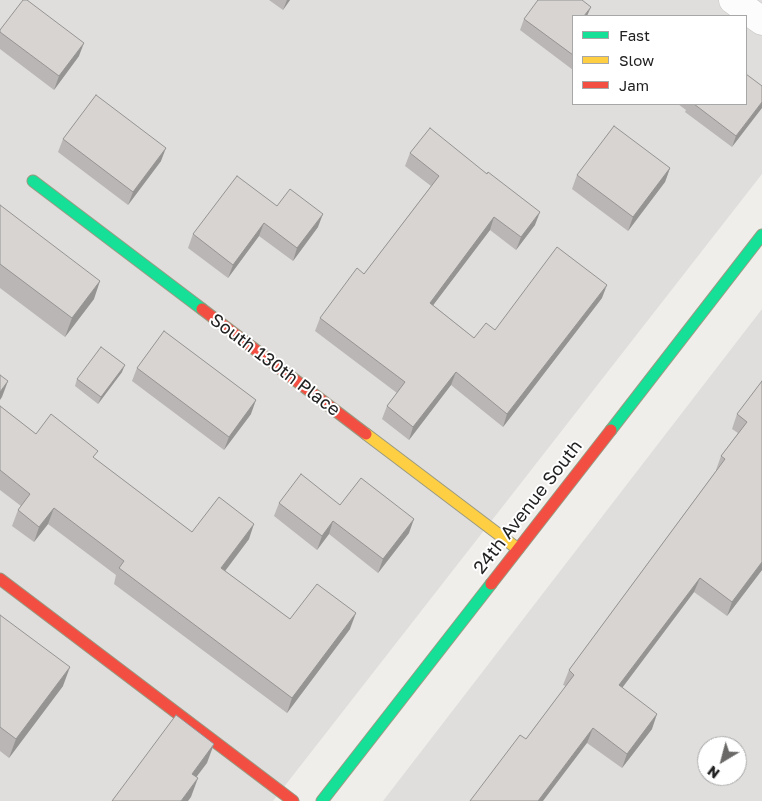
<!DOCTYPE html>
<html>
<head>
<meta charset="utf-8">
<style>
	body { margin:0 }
	#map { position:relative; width:762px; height:801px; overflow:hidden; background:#f0eeeb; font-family:"Golos Text",sans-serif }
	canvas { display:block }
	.legend { position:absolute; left:572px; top:15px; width:175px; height:90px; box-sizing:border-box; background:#fff; border:1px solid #a7a7a7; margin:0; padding:6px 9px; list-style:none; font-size:15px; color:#222 }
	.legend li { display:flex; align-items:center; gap:10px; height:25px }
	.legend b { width:25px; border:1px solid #a7a7a7 }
	.north { position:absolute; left:697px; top:736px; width:50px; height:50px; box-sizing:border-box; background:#fff; border:1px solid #a7a7a7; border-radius:50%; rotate:217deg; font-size:14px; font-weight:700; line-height:20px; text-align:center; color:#222 }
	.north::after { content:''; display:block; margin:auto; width:18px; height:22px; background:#6a6968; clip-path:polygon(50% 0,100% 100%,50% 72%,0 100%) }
</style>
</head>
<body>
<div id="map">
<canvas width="762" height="801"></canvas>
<ul class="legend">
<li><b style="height:6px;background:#16e098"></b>Fast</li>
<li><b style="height:6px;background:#ffcf43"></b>Slow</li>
<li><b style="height:6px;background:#f24e42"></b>Jam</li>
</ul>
<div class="north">N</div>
</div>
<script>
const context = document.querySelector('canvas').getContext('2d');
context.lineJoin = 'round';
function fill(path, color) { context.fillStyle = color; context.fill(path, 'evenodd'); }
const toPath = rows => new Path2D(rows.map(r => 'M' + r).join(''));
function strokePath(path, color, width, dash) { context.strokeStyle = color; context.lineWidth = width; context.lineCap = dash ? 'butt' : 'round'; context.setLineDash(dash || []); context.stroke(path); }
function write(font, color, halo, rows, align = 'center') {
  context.font = font + ' "Golos Text",sans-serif'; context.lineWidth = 4; context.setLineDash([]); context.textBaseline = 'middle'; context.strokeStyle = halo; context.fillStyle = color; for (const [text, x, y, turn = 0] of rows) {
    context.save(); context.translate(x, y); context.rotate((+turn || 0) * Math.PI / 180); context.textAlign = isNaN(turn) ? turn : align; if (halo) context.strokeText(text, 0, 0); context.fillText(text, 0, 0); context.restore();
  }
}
fill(toPath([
	[0,0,762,0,762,174,273,801,0,801],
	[573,16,746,16,746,104,573,104],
	[762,309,762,801,383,801],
	[707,746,737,746,737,776,707,776]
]), '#dfdedc');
const street = toPath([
	[733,0,762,21]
]);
const fast = toPath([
	[33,181,202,309],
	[611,430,762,235],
	[322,801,491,584]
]);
const slow = toPath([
	[366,434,518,549]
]);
const jam = toPath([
	[202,309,366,434],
	[0,579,293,801],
	[491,584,611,430]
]);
strokePath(street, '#c9c8c7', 29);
strokePath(fast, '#999a82', 13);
strokePath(slow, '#999a82', 13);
strokePath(jam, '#999a82', 13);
strokePath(street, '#fdfcfc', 28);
strokePath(fast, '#16e098', 11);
strokePath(slow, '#ffcf43', 11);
strokePath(jam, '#f24e42', 11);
fill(toPath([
	[269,0,290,0,283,10],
	[573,16,573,70,520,30,524,19],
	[0,30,79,56,54,90,0,49],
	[762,86,732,147,685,112,686,110,678,104,746,104],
	[63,139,161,161,128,205,58,152],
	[410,153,535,225,516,250,490,230,433,305,474,338,495,330,602,298,503,427,451,385,409,440,382,419,387,406,397,393,315,331,320,318,364,274,431,186,405,166],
	[670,168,665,182,628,231,572,189,577,175],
	[0,205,94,299,65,337,0,288],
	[277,206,318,227,293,261,259,236,228,278,188,248,193,234],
	[137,368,251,414,224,450,132,381],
	[122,372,98,404,75,386,77,379],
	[762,381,762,570,727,616,694,592,622,688,652,729,622,768,587,743,526,739,566,686,563,685,569,670,716,471,716,470,721,456,738,433,732,429,737,414],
	[0,406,36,434,95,459,192,532,249,539,225,571,290,619,350,629,287,713,114,584,116,575,48,524,34,542,12,526,18,510,21,506,0,490],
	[279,503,340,505,409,533,378,573,329,534,317,550,274,516],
	[0,615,63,686,9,758,0,751]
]), '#b9b6b5');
fill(toPath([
	[287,0,290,0,283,10],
	[591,7,587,16,584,16],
	[84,43,79,56,54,90,59,76],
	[762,102,762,108,732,147,736,136],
	[166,148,161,161,128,205,133,192],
	[670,168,665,182,628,231,633,217],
	[540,212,535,225,516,250,521,237],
	[323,214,318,227,293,261,297,248],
	[494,217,490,230,425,316,430,303],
	[264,223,259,236,228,278,233,265],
	[100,281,94,299,65,337,72,318],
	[607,285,602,298,503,427,507,414],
	[125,365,122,372,98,404,101,397],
	[456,372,451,385,409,440,413,427],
	[8,381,2,397,0,400,0,392],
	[256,400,251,414,224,450,229,437],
	[54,508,48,524,34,542,39,527],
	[414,519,409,533,378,573,383,559],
	[333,521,329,534,317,550,322,536],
	[254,524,249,539,216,583,221,568],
	[762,562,762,570,727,616,732,602],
	[700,578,694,592,613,700,619,685],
	[356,613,350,629,287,713,292,698],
	[70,667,63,686,9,758,16,739],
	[657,714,652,729,622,768,627,754],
	[593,728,587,743,543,801,538,801],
	[214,744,207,763,185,792,192,774],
	[198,778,191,797,188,801,181,801]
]), '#969493');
const building = toPath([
	[23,0,27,0,84,43,59,76,0,32,0,30,23,0],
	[538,0,582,0,591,7,584,16,573,16,573,55,524,19,538,0],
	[746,74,762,86,762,102,736,136,694,104,746,104,746,74],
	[96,95,166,148,133,192,63,139,96,95],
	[614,126,670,168,633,217,577,175,614,126],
	[430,128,487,174,488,172,540,212,521,237,494,217,430,303,474,338,486,323,495,330,557,247,607,285,507,414,456,372,413,427,387,406,405,382,320,318,357,268,364,274,439,176,410,153,430,128],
	[237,176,277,206,290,189,323,214,297,248,264,223,233,265,193,234,237,176],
	[0,205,100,281,72,318,0,264,0,205],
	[164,331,256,400,229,437,137,368,164,331],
	[101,347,125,365,101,397,77,379,101,347],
	[0,375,8,381,0,392,0,375],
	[762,381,762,562,732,602,700,578,619,685,657,714,627,754,593,728,538,801,470,801,520,735,526,739,574,675,569,670,725,459,721,456,747,422,737,414,762,381],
	[0,406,36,434,51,414,98,451,93,457,192,532,219,497,254,524,221,568,290,619,317,584,356,613,292,698,119,568,124,561,54,508,39,527,18,510,30,494,0,470,0,406],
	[301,474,340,505,361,478,414,519,383,559,333,521,322,536,279,503,301,474],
	[0,615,70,667,16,739,0,727,0,615],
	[176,715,214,744,192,774,198,778,181,801,112,801,176,715]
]);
fill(building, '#d7d4d2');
strokePath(building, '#969493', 1);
write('18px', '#222', '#fff', [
	["South 130th Place",275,365,37],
	["24th Avenue South",528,507,-52]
]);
</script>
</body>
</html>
